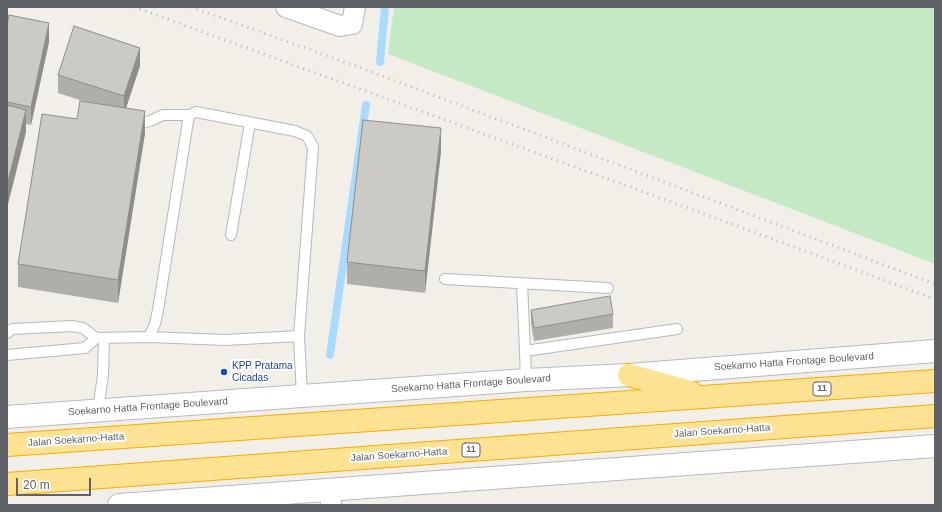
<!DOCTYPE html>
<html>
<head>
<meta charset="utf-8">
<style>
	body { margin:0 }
	#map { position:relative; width:942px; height:512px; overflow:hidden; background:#f1efe8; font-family:Arial,sans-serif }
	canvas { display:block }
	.frame { position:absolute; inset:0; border:8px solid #5f6368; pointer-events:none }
	.scale { position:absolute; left:16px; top:478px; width:75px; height:18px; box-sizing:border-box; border:2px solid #5f6368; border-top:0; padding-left:5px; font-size:12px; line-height:14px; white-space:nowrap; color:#5f6368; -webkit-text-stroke:3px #fff; paint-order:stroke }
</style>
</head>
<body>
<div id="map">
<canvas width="942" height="512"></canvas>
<div class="frame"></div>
<div class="scale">20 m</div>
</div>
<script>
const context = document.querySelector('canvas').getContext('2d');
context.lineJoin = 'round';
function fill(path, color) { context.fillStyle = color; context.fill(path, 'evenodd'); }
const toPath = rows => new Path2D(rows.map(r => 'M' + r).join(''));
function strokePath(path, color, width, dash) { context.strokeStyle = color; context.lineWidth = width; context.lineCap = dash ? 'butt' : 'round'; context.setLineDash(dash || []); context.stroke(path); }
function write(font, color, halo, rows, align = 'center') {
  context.font = font + ' Arial,sans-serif'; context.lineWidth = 4; context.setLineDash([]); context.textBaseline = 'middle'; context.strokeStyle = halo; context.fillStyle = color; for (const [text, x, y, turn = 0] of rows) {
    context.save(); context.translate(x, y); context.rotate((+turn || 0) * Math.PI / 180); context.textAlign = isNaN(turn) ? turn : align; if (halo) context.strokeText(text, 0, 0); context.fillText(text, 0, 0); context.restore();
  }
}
fill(toPath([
	[394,7,935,7,935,264,388,54]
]), '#c5e8c5');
strokePath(toPath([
	[380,62,385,7],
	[330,355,366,105]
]), '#aadaff', 8);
const lane = toPath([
	[132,125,150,121,163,115,189,115],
	[231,235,250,123],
	[445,279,608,288],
	[522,283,525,351],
	[7,333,12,329,72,326,83,328,96,338,149,337,155,324,158,310,189,115,196,112,295,131,307,136,313,147,299,336,302,396],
	[149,337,225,340,299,336],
	[7,355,85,348,96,338],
	[526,380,525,351,677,329],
	[98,410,103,375,104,339]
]);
const street = toPath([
	[286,7,340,26,352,24,355,7],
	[330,489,331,505]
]);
const secondary = toPath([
	[7,417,526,380,629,375,935,351],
	[119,505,935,446]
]);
const highway = toPath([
	[629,375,691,392],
	[7,445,935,381],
	[7,484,935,416]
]);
strokePath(lane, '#b5b8bc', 12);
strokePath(street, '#b5b8bc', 22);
strokePath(secondary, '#b6babf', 24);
strokePath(highway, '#f9ab00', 24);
strokePath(lane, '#fff', 10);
strokePath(street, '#fff', 20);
strokePath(secondary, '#fff', 22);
strokePath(highway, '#fde293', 22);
strokePath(toPath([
	[134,7,732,224,935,299],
	[191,7,364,69,935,284]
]), '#b6b7b8', 3, [1, 5]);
fill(toPath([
	[7,25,49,42,31,125,26,124,26,132,7,208],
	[140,66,126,108,145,133,118,303,18,287,18,264,77,119,83,101,58,93,58,75],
	[441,151,425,293,347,284,347,262],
	[531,310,613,314,613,328,534,341,531,323]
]), '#afaea9');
fill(toPath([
	[49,23,49,42,31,125,31,107],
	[140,48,140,66,124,114,124,96],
	[26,110,26,132,7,208,7,185],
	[145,111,145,133,118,303,118,280],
	[441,128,441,151,425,293,425,271]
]), '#8f8d8a');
const building = toPath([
	[9,15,49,23,31,107,7,102,7,25,9,15],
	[74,26,140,48,124,96,58,75,74,26],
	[80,101,145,111,118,280,18,264,42,114,77,119,80,101],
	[7,105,26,110,7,185,7,105],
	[363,120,441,128,425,271,347,262,363,120],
	[610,296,613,314,534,328,531,310,610,296]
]);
fill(building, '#cccac5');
strokePath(building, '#8f8d8a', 1);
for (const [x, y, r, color] of [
	[224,372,4,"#1a4fb4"]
]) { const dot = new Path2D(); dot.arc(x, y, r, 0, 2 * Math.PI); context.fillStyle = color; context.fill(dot); strokePath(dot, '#fff', 1.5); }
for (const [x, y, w] of [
	[822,389,18],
	[471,450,18]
]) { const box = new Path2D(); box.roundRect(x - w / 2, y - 7, w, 14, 3); context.fillStyle = '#fff'; context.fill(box); strokePath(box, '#5f6368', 1); }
write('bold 9px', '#5f6368', null, [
	["11",822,389],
	["11",471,450]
]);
write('10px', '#5f6368', '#fff', [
	["Soekarno Hatta Frontage Boulevard",794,362,-4],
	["Soekarno Hatta Frontage Boulevard",471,384,-4],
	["Soekarno Hatta Frontage Boulevard",148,407,-4],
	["Jalan Soekarno-Hatta",722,431,-4],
	["Jalan Soekarno-Hatta",76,440,-4],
	["Jalan Soekarno-Hatta",399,455,-4]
]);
write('10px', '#164399', '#fff', [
	["KPP Pratama",232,366],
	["Cicadas",232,378]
], 'left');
</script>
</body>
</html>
